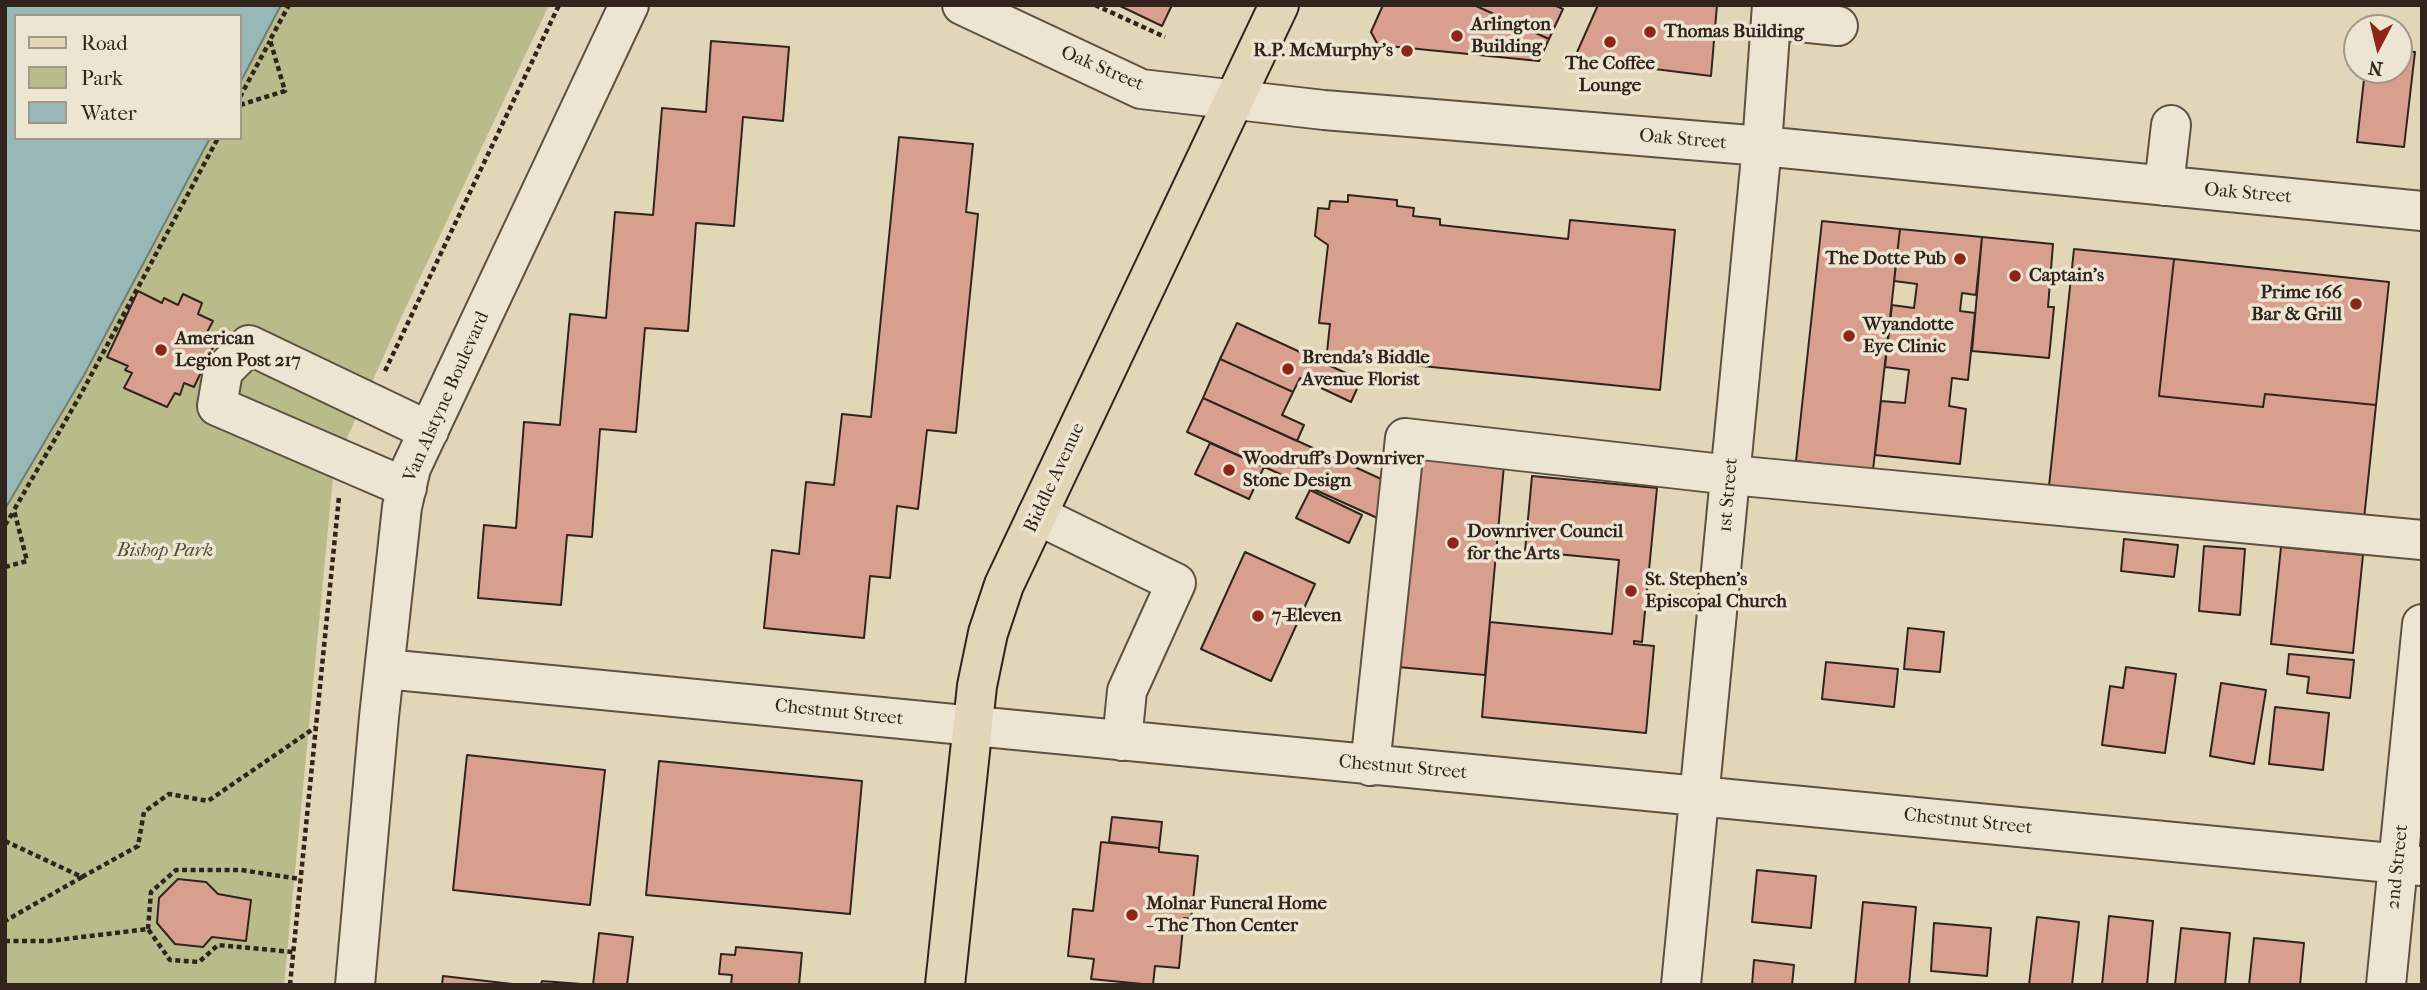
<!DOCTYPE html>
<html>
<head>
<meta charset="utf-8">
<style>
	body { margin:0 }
	#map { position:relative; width:2427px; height:990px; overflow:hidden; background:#e1d7b8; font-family:"IM FELL French Canon",serif }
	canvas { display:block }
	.frame { position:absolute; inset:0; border:7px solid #31241c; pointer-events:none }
	.legend { position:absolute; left:14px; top:14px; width:228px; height:126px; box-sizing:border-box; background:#ece5d1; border:2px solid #a19889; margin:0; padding:9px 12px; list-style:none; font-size:21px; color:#31241c }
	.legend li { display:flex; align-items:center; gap:14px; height:35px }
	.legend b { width:35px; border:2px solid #a19889 }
	.north { position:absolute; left:2343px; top:14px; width:70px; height:70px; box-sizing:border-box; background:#ece5d1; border:2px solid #a19889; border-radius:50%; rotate:187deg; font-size:19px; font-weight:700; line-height:28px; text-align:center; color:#31241c }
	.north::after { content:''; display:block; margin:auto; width:24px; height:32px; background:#8f2418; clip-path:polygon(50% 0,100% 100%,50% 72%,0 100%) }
</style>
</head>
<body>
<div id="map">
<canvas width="2427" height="990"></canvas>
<div class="frame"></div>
<ul class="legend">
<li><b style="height:9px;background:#e1d7b8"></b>Road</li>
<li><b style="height:19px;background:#b9bc8a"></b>Park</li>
<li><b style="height:19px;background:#97b8b7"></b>Water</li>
</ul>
<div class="north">N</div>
</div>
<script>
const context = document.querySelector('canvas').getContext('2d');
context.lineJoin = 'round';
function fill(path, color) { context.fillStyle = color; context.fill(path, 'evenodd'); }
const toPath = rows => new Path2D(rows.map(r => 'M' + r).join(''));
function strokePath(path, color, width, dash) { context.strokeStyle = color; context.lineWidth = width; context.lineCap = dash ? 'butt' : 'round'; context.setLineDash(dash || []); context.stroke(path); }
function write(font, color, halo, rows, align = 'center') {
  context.font = font + ' "IM FELL French Canon",serif'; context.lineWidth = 7; context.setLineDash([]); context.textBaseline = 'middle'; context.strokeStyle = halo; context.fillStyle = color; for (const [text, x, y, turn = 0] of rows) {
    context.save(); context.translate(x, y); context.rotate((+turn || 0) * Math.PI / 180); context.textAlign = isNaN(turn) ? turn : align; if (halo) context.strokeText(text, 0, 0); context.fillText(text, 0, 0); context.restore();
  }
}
fill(toPath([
	[281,5,549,5,399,322,334,467,284,985,5,985,5,509,84,375,210,138,240,138,240,83]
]), '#b9bc8a');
const water = toPath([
	[5,5,281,5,240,83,240,16,16,16,16,138,210,138,84,375,5,509,5,5]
]);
fill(water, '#97b8b7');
strokePath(water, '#6e7d79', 2);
const building = toPath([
	[1118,5,1172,5,1162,26,1118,5],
	[1383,5,1474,5,1549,39,1539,61,1378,45,1371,32,1383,5],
	[1474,5,1554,5,1563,9,1549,39,1474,5],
	[1598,5,1717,5,1711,76,1574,59,1598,5],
	[711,41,789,47,783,121,743,117,734,226,696,223,688,331,645,328,636,432,600,429,592,537,567,535,561,605,478,598,484,525,516,528,524,422,560,425,570,314,606,318,615,212,653,215,662,108,706,112,711,41],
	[2399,51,2415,52,2404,147,2357,142,2365,70,2399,70,2399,51],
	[899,137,973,144,966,212,978,214,956,433,927,430,918,509,897,506,890,578,870,576,864,638,764,628,772,550,799,554,806,482,834,485,842,414,871,417,899,137],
	[1348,195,1397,200,1397,206,1414,208,1413,216,1440,219,1440,225,1568,239,1570,220,1675,230,1660,390,1412,365,1413,355,1393,353,1392,360,1327,352,1330,324,1319,323,1328,245,1315,236,1318,208,1329,209,1330,201,1348,202,1348,195],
	[1822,221,1900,229,1873,470,1796,461,1822,221],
	[1900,229,1982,237,1976,295,1962,293,1960,311,1975,313,1968,380,1952,378,1949,406,1966,409,1960,464,1875,455,1881,401,1905,403,1909,370,1885,367,1892,305,1914,308,1917,284,1894,281,1900,229],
	[1982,237,2053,244,2048,307,2054,307,2049,358,1972,351,1982,237],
	[2074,249,2174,259,2159,396,2263,407,2265,394,2376,405,2364,519,2049,486,2074,249],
	[2174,259,2389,282,2376,405,2265,394,2263,407,2159,396,2174,259],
	[138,291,162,303,164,298,178,305,183,294,202,303,198,314,213,321,204,338,215,343,194,387,184,383,180,395,175,393,167,407,124,388,132,373,125,370,128,366,107,357,138,291],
	[1237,323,1361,380,1351,402,1300,378,1293,392,1220,359,1237,323],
	[1220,359,1293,392,1282,415,1304,425,1297,441,1203,398,1220,359],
	[1203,398,1390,483,1384,521,1187,432,1203,398],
	[1210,443,1264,467,1249,499,1195,474,1210,443],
	[1417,457,1504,465,1485,675,1398,667,1417,457],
	[1532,476,1657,488,1642,642,1634,641,1634,644,1654,646,1646,733,1482,717,1490,622,1612,634,1619,560,1525,551,1532,476],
	[1310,490,1362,515,1349,543,1296,518,1310,490],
	[2124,539,2178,545,2174,577,2121,571,2124,539],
	[2204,546,2245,549,2240,615,2199,611,2204,546],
	[2281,547,2363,555,2353,653,2271,644,2281,547],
	[1245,552,1315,584,1271,681,1201,649,1245,552],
	[1908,628,1944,632,1940,672,1904,669,1908,628],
	[2289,654,2354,660,2350,698,2307,693,2309,677,2287,674,2289,654],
	[1826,662,1898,669,1894,707,1822,699,1826,662],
	[2126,667,2176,674,2165,753,2102,745,2110,686,2123,688,2126,667],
	[2221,683,2266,690,2254,764,2210,756,2221,683],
	[2275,707,2329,713,2323,770,2269,764,2275,707],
	[467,755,605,770,590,905,453,890,467,755],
	[659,761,862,781,850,914,646,895,659,761],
	[1112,817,1162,822,1159,848,1109,842,1112,817],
	[1101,842,1159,848,1159,852,1198,856,1191,919,1184,918,1179,968,1155,966,1153,985,1091,979,1094,959,1068,956,1073,909,1093,911,1101,842],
	[1757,870,1816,876,1811,928,1752,922,1757,870],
	[178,879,206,882,218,894,251,900,246,941,212,937,203,947,175,944,157,923,159,898,178,879],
	[1863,902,1916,907,1909,985,1855,985,1863,902],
	[2109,916,2153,921,2147,985,2102,985,2109,916],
	[2037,917,2079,922,2072,985,2029,985,2037,917],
	[1934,923,1991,928,1987,976,1931,971,1934,923],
	[2181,928,2230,933,2225,985,2175,985,2181,928],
	[599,933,633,937,627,985,593,985,599,933],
	[2254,938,2304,943,2300,985,2249,985,2254,938],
	[736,947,802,953,799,985,731,985,732,975,719,974,721,954,735,955,736,947],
	[1754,960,1794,965,1792,985,1752,985,1754,960],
	[443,976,521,985,442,985,443,976],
	[542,981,581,984,541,985,542,981]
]);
fill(building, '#d89f8f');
strokePath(building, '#31241c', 2);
const minor = toPath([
	[962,5,1141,89,1324,110,1762,146,2422,211],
	[1771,19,1838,26],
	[2164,186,2171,125],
	[407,488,217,406,223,371,249,345,429,431],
	[1037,515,1176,583,1127,691,1122,741],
	[385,669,2422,866],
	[1370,766,1405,438,1731,475,2422,540],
	[355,985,379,717,402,507,411,468,629,5],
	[1681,985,1762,146,1772,5],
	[2386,985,2422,624]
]);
const major = toPath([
	[945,985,977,686,988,633,1004,585,1279,5]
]);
strokePath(minor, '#5d5143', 42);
strokePath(major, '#31241c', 42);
strokePath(toPath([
	[1095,5,1165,37],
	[240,97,270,41],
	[240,105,285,91,270,40,289,5],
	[385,371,559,5],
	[5,525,14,511],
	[5,567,27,561,14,510,81,394,218,138],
	[5,841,82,877,5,921],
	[82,877,138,846,144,812,169,794,208,801,316,727],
	[148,929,151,892,176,870,241,870,300,879],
	[5,941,49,941,148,929,170,960,199,962,218,945,293,952],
	[290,985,339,497]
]), '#31241c', 4.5, [5, 3.5]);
strokePath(minor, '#ece5d1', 38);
strokePath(major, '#e1d7b8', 38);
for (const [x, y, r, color] of [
	[1650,32,7,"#8f2418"],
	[1457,36,7,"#8f2418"],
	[1610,42,7,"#8f2418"],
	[1407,51,7,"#8f2418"],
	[1960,259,7,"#8f2418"],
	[2015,276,7,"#8f2418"],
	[2356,304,7,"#8f2418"],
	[1849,336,7,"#8f2418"],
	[161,350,7,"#8f2418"],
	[1288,369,7,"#8f2418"],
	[1229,470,7,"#8f2418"],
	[1453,543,7,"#8f2418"],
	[1631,591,7,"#8f2418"],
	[1258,616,7,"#8f2418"],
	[1132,915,7,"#8f2418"]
]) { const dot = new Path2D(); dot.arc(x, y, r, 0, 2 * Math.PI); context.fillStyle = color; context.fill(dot); strokePath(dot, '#ece5d1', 2.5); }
write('bold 19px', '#31241c', '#ece5d1', [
	["Arlington",1471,25],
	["Building",1471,47],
	["Thomas Building",1664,32],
	["R.P. McMurphy's",1393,51,"right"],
	["The Coffee",1610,64,"center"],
	["Lounge",1610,86,"center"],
	["The Dotte Pub",1946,259,"right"],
	["Captain's",2029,276],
	["Prime 166",2342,293,"right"],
	["Bar & Grill",2342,315,"right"],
	["Wyandotte",1863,325],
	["Eye Clinic",1863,347],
	["American",175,339],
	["Legion Post 217",175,361],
	["Brenda's Biddle",1302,358],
	["Avenue Florist",1302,380],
	["Woodruff's Downriver",1243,459],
	["Stone Design",1243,481],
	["Downriver Council",1467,532],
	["for the Arts",1467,554],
	["St. Stephen's",1645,580],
	["Episcopal Church",1645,602],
	["7-Eleven",1272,616],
	["Molnar Funeral Home",1146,904],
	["- The Thon Center",1146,926]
], 'left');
write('19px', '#31241c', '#ece5d1', [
	["Oak Street",1102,69,23],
	["Oak Street",1683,140,5],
	["Oak Street",2248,194,5],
	["Van Alstyne Boulevard",447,397,-66],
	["Biddle Avenue",1055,478,-65],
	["1st Street",1729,495,-85],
	["Chestnut Street",839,713,6],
	["Chestnut Street",1403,768,5],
	["Chestnut Street",1968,822,6],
	["2nd Street",2398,867,-84]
]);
write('italic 19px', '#534a38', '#ece5d1', [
	["Bishop Park",165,551]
]);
</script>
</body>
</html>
